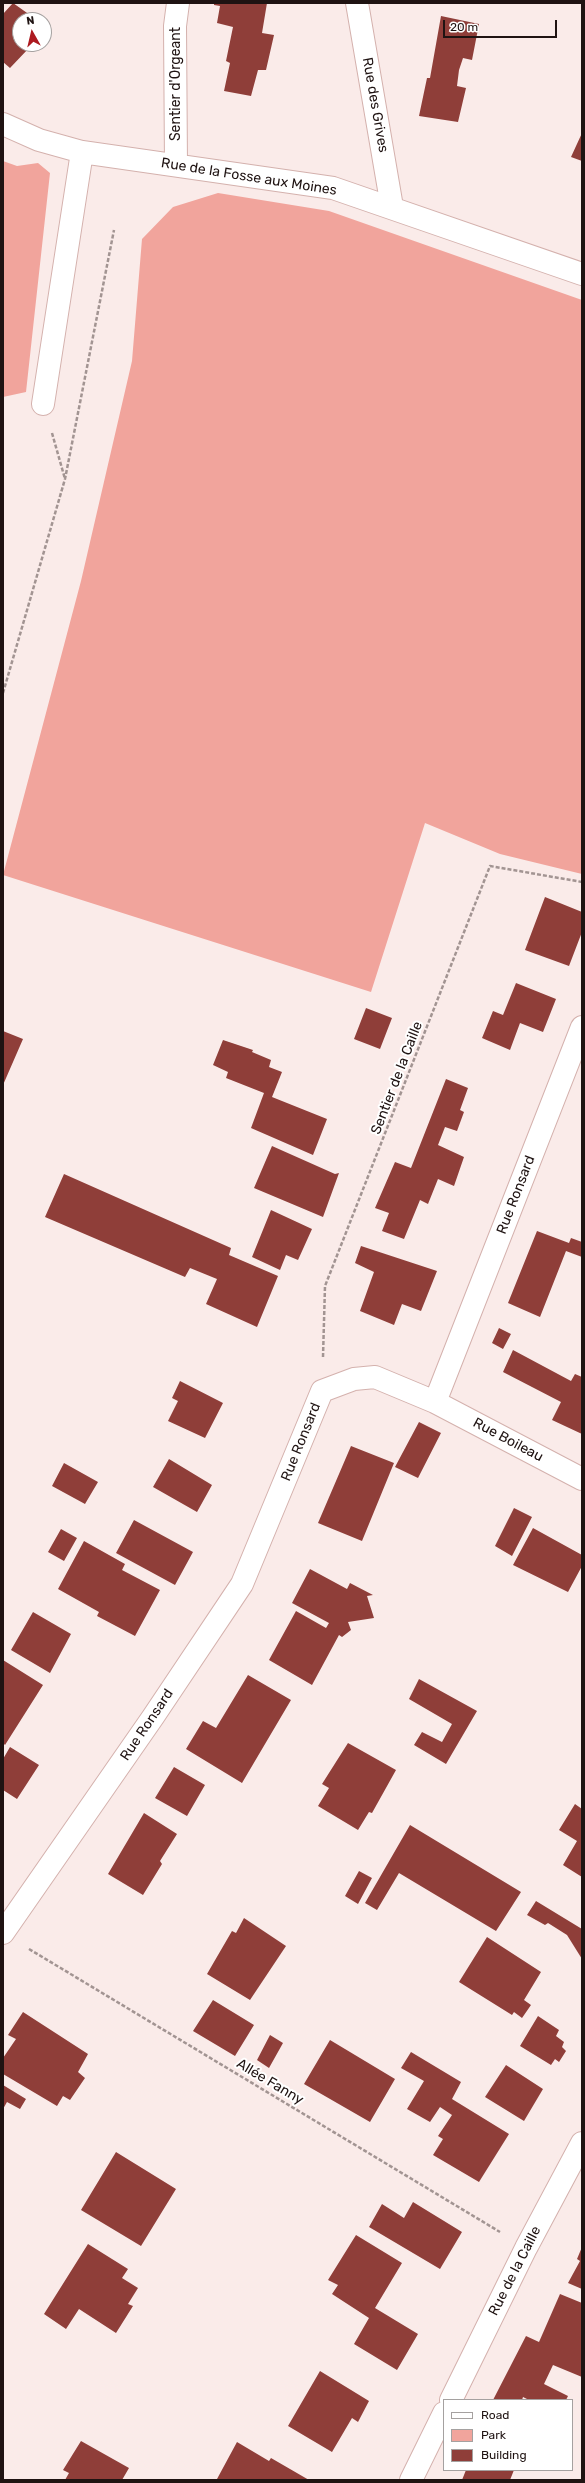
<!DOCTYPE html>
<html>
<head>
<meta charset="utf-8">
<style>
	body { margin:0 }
	#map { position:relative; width:585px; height:2483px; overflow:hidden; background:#faebe9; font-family:Rubik,sans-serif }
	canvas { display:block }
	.frame { position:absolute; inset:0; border:4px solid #1f1312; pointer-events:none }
	.legend { position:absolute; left:443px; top:2399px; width:130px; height:72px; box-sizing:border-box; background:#fff; border:1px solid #a5a1a0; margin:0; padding:5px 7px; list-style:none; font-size:12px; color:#1f1312 }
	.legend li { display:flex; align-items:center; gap:8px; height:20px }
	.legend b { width:20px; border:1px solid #a5a1a0 }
	.north { position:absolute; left:12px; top:12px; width:40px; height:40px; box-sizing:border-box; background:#fff; border:1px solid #a5a1a0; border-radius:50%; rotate:352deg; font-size:11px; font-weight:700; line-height:16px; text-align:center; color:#1f1312 }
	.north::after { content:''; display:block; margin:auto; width:14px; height:18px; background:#ad1a20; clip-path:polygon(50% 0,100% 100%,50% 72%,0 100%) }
	.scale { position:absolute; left:443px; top:20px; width:114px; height:18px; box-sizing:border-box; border:2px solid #1f1312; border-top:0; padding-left:5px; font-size:12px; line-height:14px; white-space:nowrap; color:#1f1312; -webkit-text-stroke:3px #fff; paint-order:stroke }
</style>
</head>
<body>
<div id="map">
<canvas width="585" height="2483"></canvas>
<div class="frame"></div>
<ul class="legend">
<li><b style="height:5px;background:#fff"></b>Road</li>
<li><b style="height:11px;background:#f1a49c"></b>Park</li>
<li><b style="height:11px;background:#8f3e39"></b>Building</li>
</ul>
<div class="north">N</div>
<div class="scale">20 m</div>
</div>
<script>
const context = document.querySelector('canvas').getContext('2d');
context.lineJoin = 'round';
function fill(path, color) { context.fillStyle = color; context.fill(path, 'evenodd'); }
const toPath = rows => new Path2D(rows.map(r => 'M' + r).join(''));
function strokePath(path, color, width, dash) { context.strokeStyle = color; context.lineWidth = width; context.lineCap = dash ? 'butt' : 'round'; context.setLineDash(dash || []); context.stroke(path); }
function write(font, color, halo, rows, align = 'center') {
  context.font = font + ' Rubik,sans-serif'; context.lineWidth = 4; context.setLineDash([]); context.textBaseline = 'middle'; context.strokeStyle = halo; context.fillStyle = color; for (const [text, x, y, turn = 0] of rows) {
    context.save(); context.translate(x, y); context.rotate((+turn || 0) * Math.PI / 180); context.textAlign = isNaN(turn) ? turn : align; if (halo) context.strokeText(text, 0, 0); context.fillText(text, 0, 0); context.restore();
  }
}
fill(toPath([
	[3,161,17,166,38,163,50,173,26,392,3,397],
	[218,193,329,211,582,300,582,874,500,854,425,823,371,992,3,875,81,581,132,361,142,239,173,207]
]), '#f1a49c');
fill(toPath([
	[13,3,37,20,20,20,20,44,24,44,29,48,10,68,3,62,3,14],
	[214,3,267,3,262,33,274,35,266,70,258,70,251,96,224,91,230,63,226,61,233,27,217,23,220,6,214,5],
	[441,16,479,24,472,60,463,58,459,70,457,86,466,88,458,122,419,116,427,78,430,78],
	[582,133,582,161,571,157],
	[545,897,582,912,582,932,569,966,525,950],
	[516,983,556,999,543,1032,520,1023,510,1050,482,1038,493,1011,503,1015],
	[366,1008,392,1018,380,1049,354,1039],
	[3,1031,23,1039,3,1085],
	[223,1040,253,1050,252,1052,271,1060,269,1067,282,1072,272,1097,327,1119,313,1155,251,1128,264,1093,226,1078,228,1072,213,1065],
	[446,1079,468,1088,460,1110,464,1112,457,1131,445,1127,438,1145,464,1157,454,1186,438,1179,428,1204,420,1200,404,1239,382,1231,389,1213,375,1208,395,1162,411,1168],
	[272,1146,335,1174,339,1173,323,1217,254,1188],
	[64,1174,231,1248,229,1255,278,1276,257,1327,206,1304,217,1279,190,1268,185,1277,45,1217],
	[271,1210,312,1229,298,1260,286,1255,280,1270,252,1257],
	[537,1231,569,1243,571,1238,582,1242,582,1257,566,1251,540,1317,508,1303],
	[361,1246,437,1271,421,1311,402,1304,394,1325,360,1311,374,1272,355,1263],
	[499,1328,511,1334,503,1349,492,1343],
	[513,1350,571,1381,575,1374,582,1377,582,1434,552,1420,561,1402,503,1372],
	[180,1381,223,1403,205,1438,168,1421,178,1401,172,1398],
	[419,1422,441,1433,418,1478,395,1467],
	[351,1446,394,1463,362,1541,318,1523],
	[169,1459,212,1485,197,1512,153,1487],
	[64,1463,98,1482,85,1504,52,1486],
	[514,1508,532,1517,512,1556,495,1546],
	[134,1520,193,1552,175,1585,116,1553],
	[533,1528,582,1555,582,1566,568,1592,513,1565],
	[61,1529,77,1538,64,1561,48,1552],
	[84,1541,125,1564,122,1570,160,1590,135,1636,97,1616,99,1612,58,1589],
	[310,1569,347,1589,350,1583,373,1595,367,1596,374,1618,348,1622,351,1630,342,1637,339,1635,312,1685,269,1660,296,1611,326,1628,329,1623,292,1603],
	[33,1612,71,1634,50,1673,11,1650],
	[3,1660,43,1685,5,1745,3,1743],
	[248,1675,291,1700,242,1783,186,1749,203,1721,216,1728],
	[419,1679,477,1711,446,1764,414,1745,422,1732,442,1742,452,1724,409,1699],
	[348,1743,396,1770,372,1813,369,1812,358,1830,318,1806,329,1788,322,1784],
	[10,1747,39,1765,17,1799,3,1790,3,1759],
	[174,1767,205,1785,187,1816,155,1798],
	[575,1804,582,1809,582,1877,563,1865,577,1841,559,1830],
	[144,1813,177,1834,160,1861,162,1864,143,1895,108,1874],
	[410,1825,521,1892,496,1931,399,1873,377,1910,365,1903],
	[359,1871,372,1878,358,1904,345,1896],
	[536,1901,582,1929,582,1959,567,1935,548,1923,545,1925,527,1915],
	[244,1918,286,1946,250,2000,207,1974,232,1931,236,1933],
	[487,1937,541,1972,524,2000,531,2005,522,2018,514,2012,512,2015,459,1982],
	[213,2000,254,2025,235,2056,193,2031],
	[23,2012,88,2054,78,2072,85,2078,70,2100,63,2096,57,2106,3,2074,3,2058,16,2039,8,2035],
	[538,2016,559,2030,556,2036,564,2042,562,2047,566,2051,559,2062,555,2059,551,2065,520,2046],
	[270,2035,283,2043,269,2068,257,2060],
	[330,2040,395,2079,370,2122,304,2084],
	[411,2052,461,2082,452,2099,509,2134,479,2182,433,2155,443,2139,438,2136,452,2115,440,2107,430,2122,407,2109,424,2081,401,2068],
	[506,2065,543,2089,524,2121,485,2097],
	[3,2085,26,2099,20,2109,7,2102,3,2109],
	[116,2152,176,2189,141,2246,81,2210],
	[413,2202,462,2232,440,2269,369,2227,382,2204,404,2218],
	[356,2235,402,2263,375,2308,418,2334,397,2370,354,2344,369,2318,332,2294,338,2285,328,2280],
	[88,2244,128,2269,122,2278,138,2288,128,2304,133,2306,116,2333,79,2309,66,2329,44,2314],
	[582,2247,582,2289,568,2283,580,2261,577,2259],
	[560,2294,582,2303,582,2377,553,2365,544,2384,568,2396,566,2400,529,2400,523,2397,522,2400,493,2400,526,2336,539,2342],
	[320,2371,369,2401,358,2422,352,2418,332,2452,288,2426],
	[81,2441,129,2468,122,2480,65,2480,69,2473,63,2470],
	[237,2442,269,2461,271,2458,309,2480,219,2480,217,2479],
	[466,2470,514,2470,510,2480,462,2480]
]), '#8f3e39');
const minor = toPath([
	[357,3,392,207],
	[3,124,39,140,82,152,333,188,582,274],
	[176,165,175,26,178,3],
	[43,404,82,152],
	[435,1402,582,1027],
	[3,1933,153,1717,242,1584,322,1391,354,1379,375,1377,435,1402,582,1479],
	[451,2400,526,2248,582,2143],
	[411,2480,444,2413]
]);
strokePath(minor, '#d4b1ad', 24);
strokePath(toPath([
	[52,433,65,479],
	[3,693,65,479,114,230],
	[323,1357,325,1286,490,866,582,882],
	[29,1949,500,2232]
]), '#a29492', 2.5, [4, 2]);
strokePath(minor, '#fff', 22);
write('14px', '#1f1312', '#fff', [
	["Sentier d'Orgeant",176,84,-90],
	["Rue des Grives",375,105,80],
	["Rue de la Fosse aux Moines",249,177,9],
	["Sentier de la Caille",397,1078,-69],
	["Rue Ronsard",516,1195,-69],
	["Rue Boileau",508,1440,28],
	["Rue Ronsard",301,1442,-68],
	["Rue Ronsard",147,1725,-56],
	["Allée Fanny",270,2082,31],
	["Rue de la Caille",515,2271,-63]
]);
</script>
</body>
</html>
